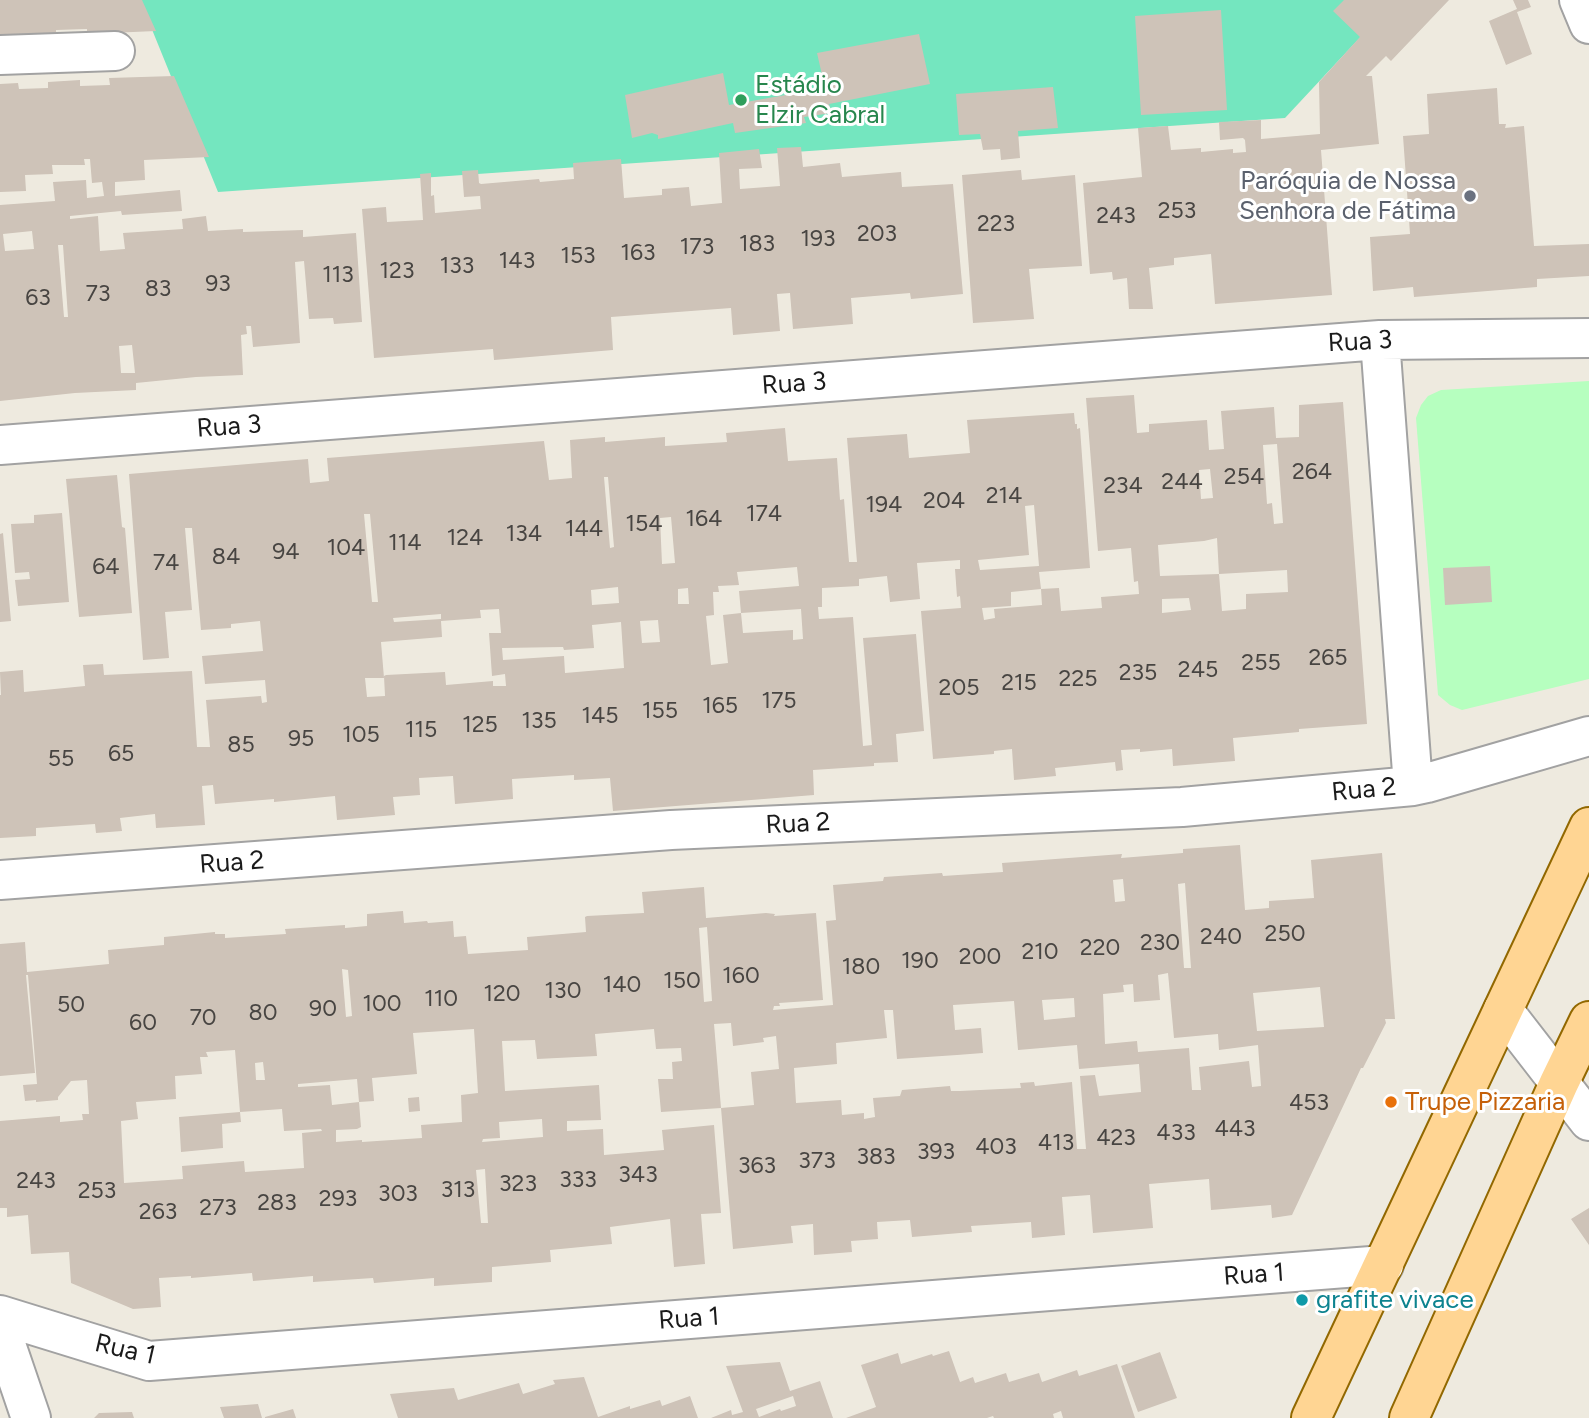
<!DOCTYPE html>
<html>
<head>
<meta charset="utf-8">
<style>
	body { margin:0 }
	canvas { display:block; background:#eeeadf }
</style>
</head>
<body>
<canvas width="1589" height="1418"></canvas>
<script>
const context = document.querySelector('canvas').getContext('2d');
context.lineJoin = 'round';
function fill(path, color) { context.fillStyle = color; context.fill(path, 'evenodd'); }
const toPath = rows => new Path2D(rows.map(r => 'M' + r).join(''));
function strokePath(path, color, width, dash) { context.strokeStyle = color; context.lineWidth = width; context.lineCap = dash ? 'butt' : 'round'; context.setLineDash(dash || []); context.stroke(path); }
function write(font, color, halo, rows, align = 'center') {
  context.font = font + ' Figtree,sans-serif'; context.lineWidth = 6; context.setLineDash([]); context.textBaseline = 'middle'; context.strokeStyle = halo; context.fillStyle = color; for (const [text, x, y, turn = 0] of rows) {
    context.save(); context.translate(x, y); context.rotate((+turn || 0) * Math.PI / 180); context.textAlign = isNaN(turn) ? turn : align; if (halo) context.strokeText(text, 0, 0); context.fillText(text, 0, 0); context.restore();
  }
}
fill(toPath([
	[1589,381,1589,679,1462,710,1450,705,1438,695,1416,418,1421,405,1428,396,1441,390]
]), '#b6ffbf');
fill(toPath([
	[140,0,1395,0,1285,118,218,192]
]), '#74e6bf');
fill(toPath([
	[0,0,142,0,156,31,87,34,87,29,56,30,56,36,0,38],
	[1344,0,1449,0,1391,61,1386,56,1366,76,1372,76,1379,144,1321,150,1332,295,1215,304,1211,254,1174,258,1174,265,1149,268,1153,309,1129,309,1127,278,1113,280,1112,272,1090,274,1083,183,1142,177,1138,128,1168,126,1171,150,1201,148,1201,152,1233,149,1233,153,1246,152,1245,140,1243,138,1220,140,1219,122,1261,120,1261,139,1320,134,1319,82,1360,37,1333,11],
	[1513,0,1528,0,1531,7,1517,12,1532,54,1506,65,1489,21,1517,9],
	[1221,10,1227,110,1141,115,1135,16],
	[919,34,930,84,829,104,832,113,804,117,806,123,735,133,733,123,658,139,658,135,652,133,632,138,625,95,723,73,729,105,825,88,817,53],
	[174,76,209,157,144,160,145,180,115,182,115,196,180,190,182,211,122,215,121,211,70,216,70,219,98,216,100,251,125,249,123,233,183,229,182,219,206,216,208,231,243,229,243,232,303,230,303,237,356,233,362,322,334,324,333,318,309,319,304,261,295,262,300,343,253,347,251,326,246,326,247,334,241,335,243,375,196,377,136,383,136,390,75,393,0,401,0,205,55,201,53,182,86,180,87,198,104,196,102,182,92,183,90,159,84,159,85,165,52,165,53,174,25,175,26,191,0,192,0,84,18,83,19,89,48,88,48,82,80,80,80,86,110,85,109,78],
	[32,231,34,249,5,251,3,234],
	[58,245,63,245,68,317,64,317],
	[132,345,135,373,121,373,119,346],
	[1053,87,1058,128,1018,131,1020,158,1001,160,1000,149,983,150,980,134,959,135,956,94],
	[1497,88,1499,124,1506,124,1505,128,1524,126,1534,246,1589,244,1589,276,1537,279,1537,287,1414,297,1413,287,1373,291,1370,237,1410,234,1403,136,1429,134,1427,94],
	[801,147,803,167,840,163,842,177,901,172,902,187,953,184,963,294,911,299,910,293,851,298,853,324,793,329,790,293,777,294,780,331,733,335,731,308,611,317,613,350,494,360,493,349,374,358,362,209,386,207,387,222,423,220,420,174,431,173,431,196,434,195,435,213,481,209,480,196,464,197,462,171,478,170,479,183,481,184,539,179,540,182,574,179,573,163,621,159,624,198,662,195,662,189,689,187,691,206,722,203,719,153,759,149,762,168,739,169,740,189,780,186,777,148],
	[1021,170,1022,180,1075,175,1082,266,1029,269,1034,319,973,323,962,175],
	[1134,395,1137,433,1149,432,1149,424,1207,420,1209,450,1224,449,1221,411,1274,407,1276,438,1299,437,1299,405,1343,402,1367,724,1299,729,1299,732,1233,738,1235,761,1173,766,1172,749,1140,752,1140,749,1121,750,1123,770,1116,771,1115,762,1055,768,1056,776,1014,780,1012,749,994,751,994,754,933,759,921,611,961,608,960,596,957,597,955,569,960,569,960,560,917,563,920,599,890,602,887,576,859,579,859,586,822,588,822,607,818,607,819,619,853,617,863,746,872,745,863,638,916,634,924,731,896,734,898,762,874,763,874,766,813,770,814,795,613,811,610,778,574,780,574,775,512,779,513,799,455,804,453,776,419,778,420,795,393,797,395,815,337,820,335,796,274,802,274,799,215,804,213,785,202,786,205,825,156,828,155,814,120,818,122,831,96,833,95,824,36,828,36,836,0,838,0,695,1,695,0,672,23,670,24,692,85,686,83,665,103,664,104,675,192,671,197,747,210,747,206,700,261,696,262,703,267,702,265,680,205,684,202,656,263,651,260,621,231,624,231,628,201,630,192,528,185,528,192,610,165,612,169,658,143,660,129,474,308,459,310,483,329,481,327,458,544,441,549,480,572,478,570,440,605,437,605,442,665,437,665,446,727,442,726,433,785,428,788,461,837,458,840,500,844,499,849,562,857,562,847,438,907,434,909,458,970,453,967,420,1074,413,1075,424,1077,424,1077,429,1080,428,1090,568,1039,572,1041,589,1011,592,1011,606,982,608,984,620,995,618,994,609,1042,605,1041,589,1059,588,1061,611,1102,608,1101,597,1139,594,1138,581,1134,582,1131,548,1098,551,1086,398],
	[1277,444,1283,523,1274,524,1272,503,1267,504,1263,445],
	[1210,469,1213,498,1201,499,1199,470],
	[604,477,608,477,614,547,610,548],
	[1034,505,1039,566,980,570,978,560,1029,555,1025,506],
	[364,514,370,514,378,602,372,602],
	[671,517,675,563,662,564,660,518],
	[1217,538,1219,574,1287,570,1288,592,1246,594,1246,609,1222,611,1219,574,1160,576,1158,545,1204,541],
	[797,567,799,586,739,591,741,613,723,615,728,663,711,665,706,616,714,615,713,592,719,592,718,586,739,585,737,572],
	[618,587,619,603,592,605,591,590],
	[688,588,689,604,678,604,678,589],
	[1189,598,1191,610,1162,613,1162,599],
	[499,609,501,633,489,633,492,676,505,674,506,686,493,686,493,681,446,685,445,672,386,675,384,676,385,696,367,697,365,678,384,678,381,642,442,637,441,621,481,618,480,610],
	[801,609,803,639,793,640,793,630,743,633,741,613],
	[441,614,441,619,394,622,393,618],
	[658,620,660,642,642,643,640,621],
	[621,622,624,668,565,673,564,656,503,660,502,648,563,647,564,650,594,648,592,625],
	[117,475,122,527,125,528,132,613,79,617,66,479],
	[62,513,69,602,18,606,15,580,30,579,29,572,15,573,11,524,34,523,34,515],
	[3,533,11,621,0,622,0,534],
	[1490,566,1492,602,1445,605,1443,568],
	[1240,845,1245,910,1269,908,1269,901,1314,898,1311,860,1382,853,1395,1019,1385,1019,1386,1023,1363,1068,1361,1068,1292,1215,1272,1218,1271,1205,1211,1210,1209,1179,1149,1184,1153,1228,1093,1233,1090,1195,1062,1197,1065,1235,1032,1238,1031,1222,971,1226,972,1232,912,1237,910,1220,877,1222,878,1239,851,1241,852,1252,814,1255,813,1224,791,1226,793,1243,733,1249,721,1108,754,1105,751,1072,779,1069,776,1036,763,1038,764,1042,733,1046,731,1023,714,1024,721,1108,661,1112,658,1079,673,1079,672,1062,682,1061,681,1048,656,1049,654,1029,595,1034,597,1056,537,1059,535,1040,502,1041,505,1091,599,1085,601,1120,567,1121,567,1131,603,1129,604,1155,664,1150,662,1130,714,1125,721,1213,701,1214,705,1264,674,1267,670,1219,610,1227,612,1244,550,1250,551,1262,492,1267,492,1282,434,1286,434,1278,374,1283,373,1278,313,1282,313,1276,253,1281,252,1273,191,1278,191,1276,159,1278,161,1307,133,1309,71,1283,69,1252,31,1254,28,1215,7,1217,7,1208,0,1208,0,1121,60,1116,60,1122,83,1120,82,1114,89,1114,87,1080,71,1081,58,1097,58,1100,36,1102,36,1100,25,1101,23,1085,37,1084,28,975,26,975,35,1073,0,1076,0,944,25,942,27,972,109,964,108,950,164,945,164,937,215,932,215,934,225,934,225,938,286,934,285,929,345,925,345,928,367,926,367,914,403,911,404,923,427,921,428,923,453,921,454,937,466,936,468,954,528,950,527,937,586,932,585,917,587,916,644,913,642,892,704,887,706,918,766,913,775,914,774,916,816,913,823,1000,779,1003,780,1006,774,1006,773,1010,833,1005,826,921,836,920,833,885,883,881,884,877,942,873,943,876,1003,872,1002,863,1122,854,1121,858,1183,853,1183,849],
	[1123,879,1125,901,1115,902,1113,880],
	[1185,883,1191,968,1184,968,1178,884],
	[707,927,712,1001,704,1002,699,928],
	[342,969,348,970,352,1016,346,1017],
	[1168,973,1174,1038,1218,1034,1219,1050,1258,1045,1261,1086,1252,1087,1249,1061,1199,1067,1201,1090,1192,1090,1189,1048,1138,1052,1137,1041,1105,1044,1103,994,1124,992,1123,985,1133,984,1134,1002,1160,1000,1158,975],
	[1320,987,1324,1027,1257,1031,1253,993],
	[1074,998,1075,1017,1044,1020,1042,1000],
	[1014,1001,1018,1050,1077,1045,1079,1069,1139,1064,1141,1092,1099,1096,1095,1075,1080,1076,1086,1149,1077,1149,1072,1082,1035,1086,1034,1082,1020,1083,1021,1088,960,1091,951,1091,950,1086,902,1090,900,1096,873,1098,875,1117,864,1119,864,1113,842,1115,841,1100,796,1103,794,1068,837,1064,836,1043,887,1038,884,1010,893,1010,897,1059,957,1055,983,1053,981,1028,955,1030,953,1005],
	[474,1029,478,1093,461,1095,462,1122,421,1125,422,1138,362,1142,362,1140,336,1142,336,1130,357,1129,361,1127,359,1102,374,1101,372,1078,417,1074,413,1033],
	[235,1050,240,1112,282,1109,284,1131,321,1129,322,1131,302,1133,304,1168,245,1172,244,1161,182,1166,183,1179,124,1183,121,1121,138,1119,136,1102,176,1099,175,1076,202,1074,200,1057,208,1057,206,1052],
	[263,1062,265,1080,256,1080,255,1063],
	[357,1079,359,1102,332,1105,330,1085,298,1087,298,1084],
	[542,1119,543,1137,482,1142,483,1139,500,1138,499,1122],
	[485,1169,488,1223,481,1223,476,1170],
	[419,1097,420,1111,409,1112,408,1098],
	[240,1112,241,1122,222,1124,223,1148,181,1152,179,1117],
	[1589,1208,1589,1245,1571,1219],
	[949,1351,960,1382,973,1377,975,1383,1006,1373,1009,1382,1039,1373,1042,1382,1077,1370,1079,1376,1117,1364,1135,1418,1063,1418,1061,1411,1053,1414,1054,1418,994,1418,993,1416,987,1418,846,1418,876,1407,861,1365,898,1353,901,1364,932,1354,933,1356],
	[1160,1352,1177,1398,1138,1412,1121,1366],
	[780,1362,790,1391,820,1381,833,1418,711,1418,731,1410,732,1415,743,1412,726,1366],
	[793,1396,796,1406,781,1411,780,1409,759,1417,756,1409],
	[584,1377,598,1417,630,1406,630,1409,660,1400,662,1406,690,1396,698,1418,398,1418,390,1394,454,1388,458,1400,519,1383,523,1394,555,1384,553,1380],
	[258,1404,262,1418,224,1418,220,1407],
	[293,1409,296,1418,265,1418,265,1417],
	[132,1412,134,1418,94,1418,99,1413]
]), '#cec3b8');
const street = toPath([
	[1579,0,1589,24],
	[0,55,115,51],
	[1380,340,1413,786],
	[0,445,1380,340,1589,338],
	[0,880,671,830,1182,807,1413,786,1427,783,1589,736],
	[1503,1010,1589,1121],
	[0,1315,149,1361,1384,1265],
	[0,1327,31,1418]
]);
const primary = toPath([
	[1311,1418,1589,827],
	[1409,1418,1559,1083,1589,1021]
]);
strokePath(street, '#a2a2a2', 42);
strokePath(primary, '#926800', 42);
strokePath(street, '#fff', 38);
strokePath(primary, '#ffd593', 38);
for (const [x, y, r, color] of [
	[741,100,7,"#2e9e5b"],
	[1470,196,7,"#6b7280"],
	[1391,1102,7,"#e8710a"],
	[1302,1300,7,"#0f9aa8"]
]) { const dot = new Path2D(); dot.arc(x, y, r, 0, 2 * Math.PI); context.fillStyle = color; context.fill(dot); strokePath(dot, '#fff', 2.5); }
write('23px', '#484542', null, [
	["253",1177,211],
	["243",1116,216],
	["223",996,224],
	["203",877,234],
	["193",818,239],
	["183",757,244],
	["173",697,247],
	["163",638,253],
	["153",578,256],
	["143",517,261],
	["133",457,266],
	["123",397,271],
	["113",338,275],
	["93",218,284],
	["83",158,289],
	["73",98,294],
	["63",38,298],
	["264",1312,472],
	["254",1244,477],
	["244",1182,482],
	["234",1123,486],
	["214",1004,496],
	["204",944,501],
	["194",884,505],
	["174",764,514],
	["164",704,519],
	["154",644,524],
	["144",584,529],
	["134",524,534],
	["124",465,538],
	["114",405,543],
	["104",346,548],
	["94",286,552],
	["84",226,557],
	["74",166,563],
	["64",106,567],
	["265",1328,658],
	["255",1261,663],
	["245",1198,670],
	["235",1138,673],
	["225",1078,679],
	["215",1019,683],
	["205",959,688],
	["175",779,701],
	["165",720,706],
	["155",660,711],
	["145",600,716],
	["135",539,721],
	["125",480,725],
	["115",421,730],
	["105",361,735],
	["95",301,739],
	["85",241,745],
	["65",121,754],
	["55",61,759],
	["250",1285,934],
	["240",1221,937],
	["230",1160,943],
	["220",1100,948],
	["210",1040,952],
	["200",980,957],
	["190",920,961],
	["180",861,967],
	["160",741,976],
	["150",682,981],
	["140",622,985],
	["130",563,991],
	["120",502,994],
	["110",441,999],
	["100",382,1004],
	["50",71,1005],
	["90",323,1009],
	["80",263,1013],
	["70",203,1018],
	["60",143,1023],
	["453",1309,1103],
	["443",1235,1129],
	["433",1176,1133],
	["423",1116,1138],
	["413",1056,1143],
	["403",996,1147],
	["393",936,1152],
	["383",876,1157],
	["373",817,1161],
	["363",757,1166],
	["343",638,1175],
	["333",578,1180],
	["243",36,1181],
	["323",518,1184],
	["313",458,1190],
	["253",97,1191],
	["303",398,1194],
	["293",338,1199],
	["283",277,1203],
	["273",218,1208],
	["263",158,1212]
]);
write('26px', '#27864d', '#fff', [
	["Estádio",755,85],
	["Elzir Cabral",755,115]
], 'left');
write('26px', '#5b616d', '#fff', [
	["Paróquia de Nossa",1456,181],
	["Senhora de Fátima",1456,211]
], 'right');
write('26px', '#1b1b1b', '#fff', [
	["Rua 3",1360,342,-3],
	["Rua 3",794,384,-4],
	["Rua 3",229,427,-4],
	["Rua 2",1364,790,-5],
	["Rua 2",798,824,-3],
	["Rua 2",232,863,-4],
	["Rua 1",1254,1275,-4],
	["Rua 1",689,1319,-4],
	["Rua 1",125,1350,13]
]);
write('26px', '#c56008', '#fff', [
	["Trupe Pizzaria",1405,1102]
], 'left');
write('26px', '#0d838f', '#fff', [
	["grafite vivace",1316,1300]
], 'left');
</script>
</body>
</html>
